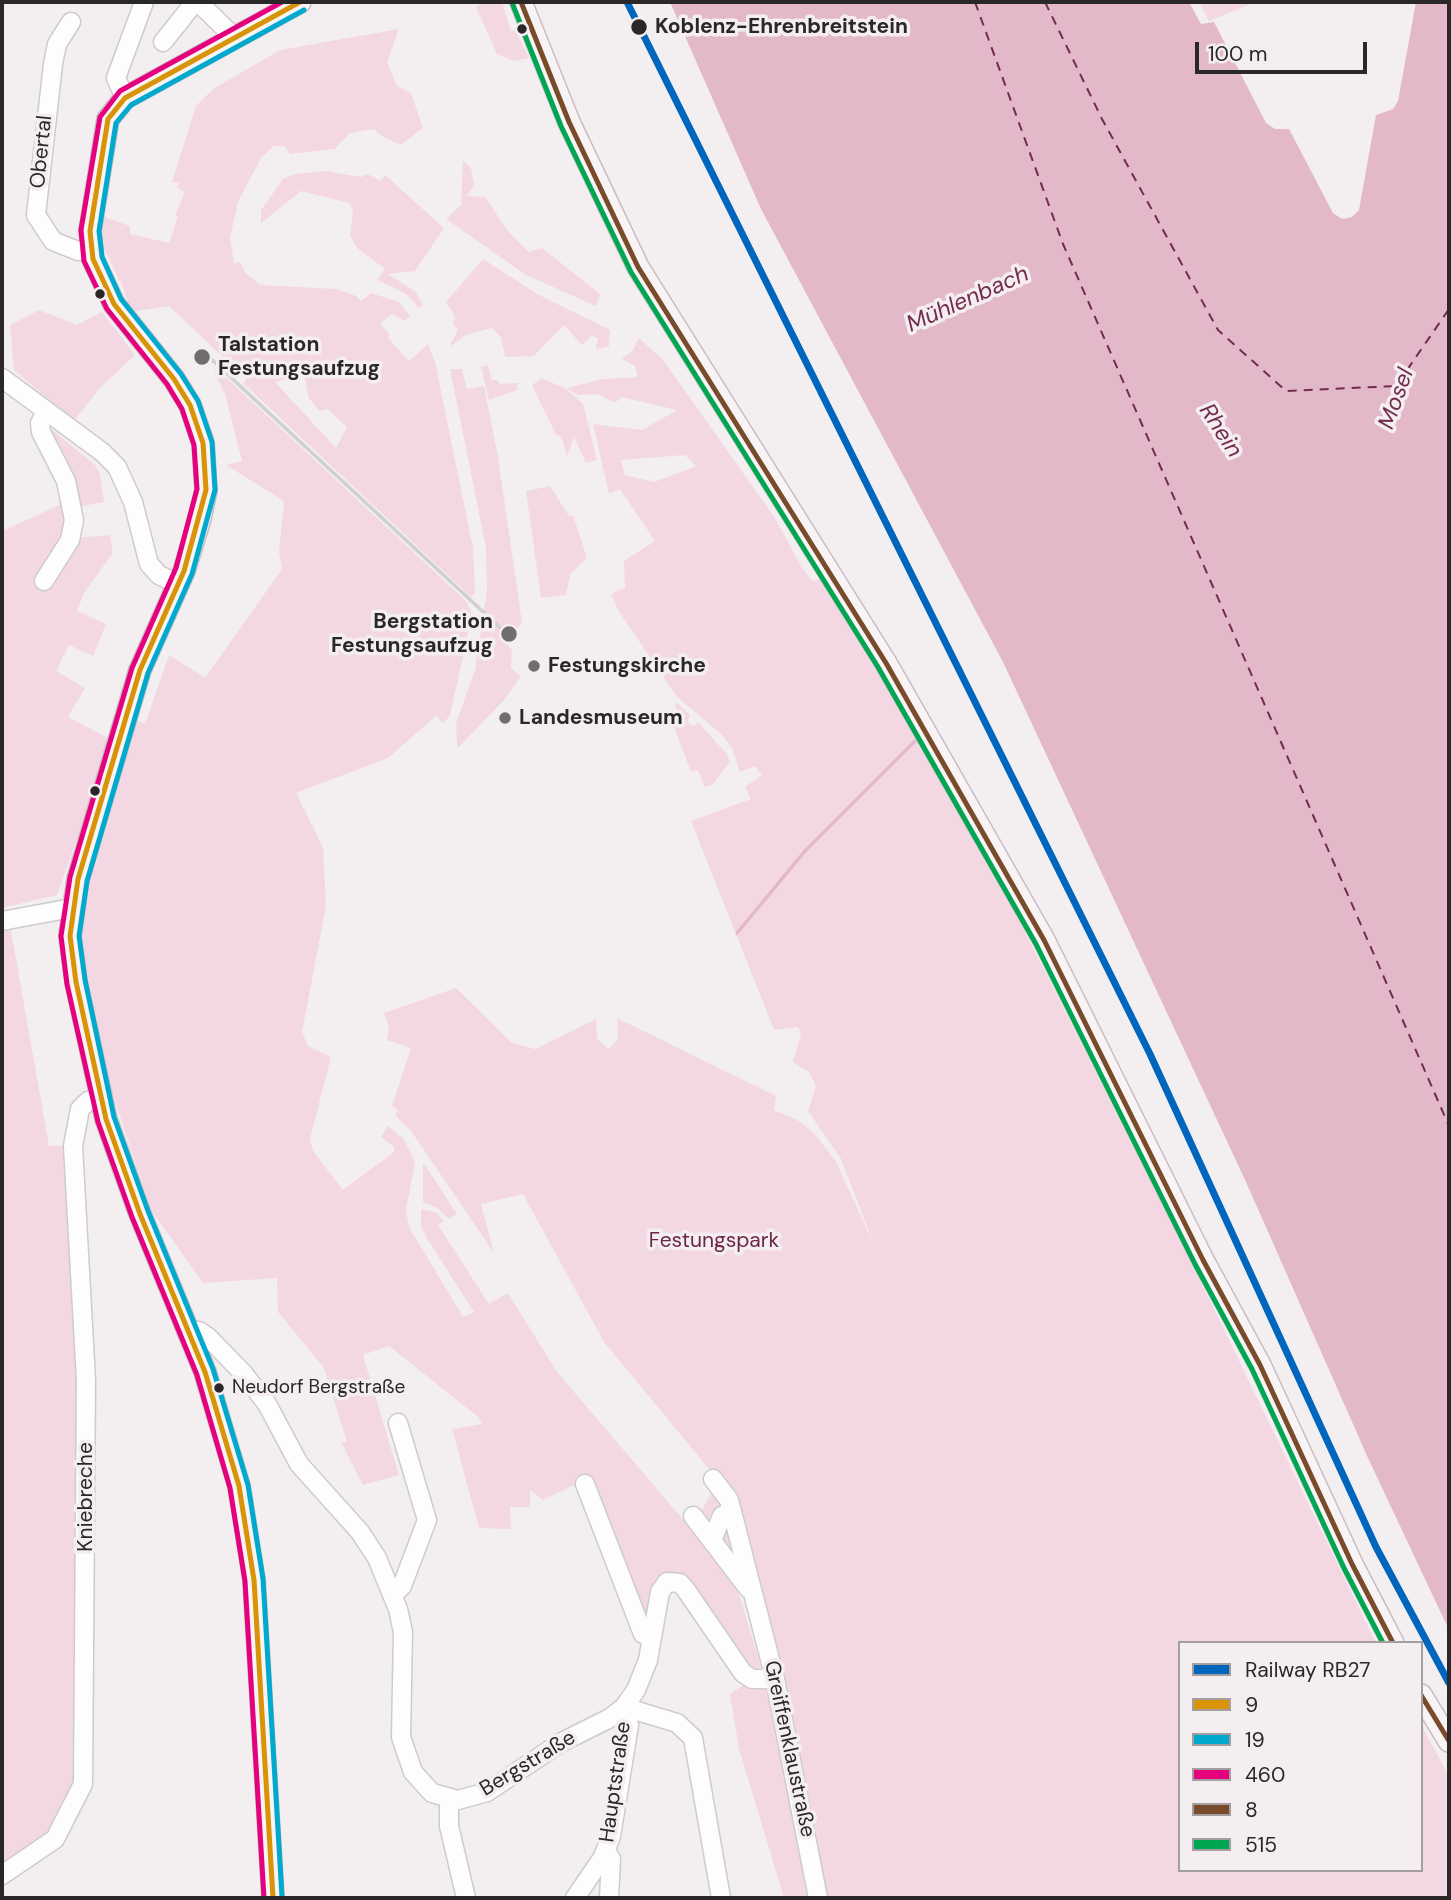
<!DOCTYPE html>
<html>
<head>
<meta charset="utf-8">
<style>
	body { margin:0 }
	#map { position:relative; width:1451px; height:1900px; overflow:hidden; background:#f3eff1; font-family:"DM Sans",sans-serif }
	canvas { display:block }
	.frame { position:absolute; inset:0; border:4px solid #2a2728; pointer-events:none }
	.legend { position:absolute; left:1178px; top:1641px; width:245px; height:231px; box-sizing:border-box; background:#f4eef0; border:2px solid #a39ea0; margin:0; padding:9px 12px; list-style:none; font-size:21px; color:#2a2728 }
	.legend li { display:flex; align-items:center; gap:14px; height:35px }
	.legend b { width:35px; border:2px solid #a39ea0 }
	.scale { position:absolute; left:1195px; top:42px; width:172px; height:32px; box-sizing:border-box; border:4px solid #2a2728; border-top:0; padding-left:9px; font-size:21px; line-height:24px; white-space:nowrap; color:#2a2728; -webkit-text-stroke:5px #f4eef0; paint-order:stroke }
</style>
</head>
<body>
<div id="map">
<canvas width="1451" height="1900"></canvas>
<div class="frame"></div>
<ul class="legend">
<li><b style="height:9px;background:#0065bd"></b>Railway RB27</li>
<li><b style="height:9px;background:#d89306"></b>9</li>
<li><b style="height:9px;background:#00a9ce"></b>19</li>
<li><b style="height:9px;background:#e5007d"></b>460</li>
<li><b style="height:9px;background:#7a4b2a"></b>8</li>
<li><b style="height:9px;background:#00a651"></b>515</li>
</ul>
<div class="scale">100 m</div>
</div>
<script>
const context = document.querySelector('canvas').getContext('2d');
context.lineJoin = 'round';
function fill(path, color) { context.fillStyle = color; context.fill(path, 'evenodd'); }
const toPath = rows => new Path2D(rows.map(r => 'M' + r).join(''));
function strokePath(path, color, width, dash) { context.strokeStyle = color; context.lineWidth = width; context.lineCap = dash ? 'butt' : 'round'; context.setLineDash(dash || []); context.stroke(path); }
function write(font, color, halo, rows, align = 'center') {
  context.font = font + ' "DM Sans",sans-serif'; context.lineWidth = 7; context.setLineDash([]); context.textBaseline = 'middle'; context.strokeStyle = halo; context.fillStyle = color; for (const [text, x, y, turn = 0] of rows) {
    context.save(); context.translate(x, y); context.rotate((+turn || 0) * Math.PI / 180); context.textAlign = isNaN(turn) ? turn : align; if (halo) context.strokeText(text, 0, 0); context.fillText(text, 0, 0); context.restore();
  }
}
fill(toPath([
	[484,2,502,2,511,31,515,30,529,58,514,61,497,54,476,7],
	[1199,2,1255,2,1209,21],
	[399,29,387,62,397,86,411,93,423,128,401,145,383,137,374,129,350,133,335,149,290,154,284,146,274,146,261,158,238,202,230,238,234,263,240,262,245,272,260,285,336,289,356,296,361,301,371,293,399,302,410,316,405,321,392,314,380,323,390,335,388,338,409,361,428,344,435,362,473,548,475,593,471,597,243,383,246,379,169,306,131,312,123,287,101,243,100,231,102,216,130,226,130,234,169,243,178,216,175,215,185,192,177,188,179,183,172,182,196,106,213,89,280,50],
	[304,373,309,398,319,411,327,409,347,427,336,448,275,382],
	[463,161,471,168,474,185,467,196,485,197,508,231,529,252,542,248,600,294,596,306,526,275,446,219,461,205],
	[326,171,361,177,368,174,380,181,385,175,444,228,415,271,388,274,416,292,423,305,419,308,406,294,377,280,385,269,357,248,350,236,353,211,349,203,301,191,261,223,261,210,283,179,295,174],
	[483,259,537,294,610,330,609,346,596,349,598,338,592,336,582,345,564,325,534,356,505,357,501,337,492,328,466,335,449,347,458,330,452,322,456,318,446,302],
	[39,310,77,325,102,312,135,355,100,388,74,421,14,370,10,325],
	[639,338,663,360,775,518,802,568,812,581,823,579,829,587,1000,882,1179,1237,1376,1643,1180,1643,1180,1870,1421,1870,1421,1725,1449,1776,1449,1898,820,1898,757,1592,699,1516,718,1480,604,1342,523,1194,481,1204,494,1253,411,1131,395,1115,398,1110,392,1106,411,1048,387,1040,389,1028,384,1013,456,988,512,1043,535,1049,596,1019,597,1039,609,1049,618,1039,617,1018,776,1096,774,1110,799,1121,815,1134,836,1162,873,1242,841,1159,808,1111,816,1086,809,1072,793,1062,801,1034,798,1027,774,1030,691,821,751,799,745,787,762,775,755,766,740,772,732,748,721,734,677,697,618,610,611,594,625,588,624,561,655,541,620,489,609,494,593,424,642,430,677,410,621,397,615,403,597,394,577,395,567,388,603,379,638,377,635,366,622,359,633,350],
	[685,455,696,466,654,482,625,475,621,460],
	[488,365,492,380,497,380,500,384,518,383,517,390,489,400,481,367],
	[216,368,466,601,472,614,450,716,443,723,436,716,388,758,296,793,323,847,326,906,302,1032,308,1046,331,1057,310,1139,313,1151,343,1190,394,1152,394,1147,381,1137,388,1126,404,1139,415,1162,406,1210,409,1227,463,1317,474,1312,426,1237,421,1226,421,1209,436,1212,444,1221,438,1225,489,1304,508,1293,557,1372,692,1530,738,1591,761,1667,752,1670,742,1662,714,1613,687,1580,675,1574,668,1574,647,1631,586,1479,543,1500,530,1490,530,1507,510,1507,511,1529,479,1528,452,1429,482,1424,478,1417,389,1346,363,1355,399,1475,363,1485,341,1442,347,1442,324,1368,278,1312,277,1278,203,1283,151,1210,106,1074,79,969,80,923,87,880,135,720,145,724,169,655,205,678,282,569,279,552,284,501,226,465,242,461,225,394,215,374],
	[450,369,462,369,467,389,484,386,498,457,522,623,514,632,507,626,498,635,512,650,511,668,521,676,505,699,457,749,456,723,475,670,487,590,486,548],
	[542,378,566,389,583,404,597,460,586,463,574,437,567,456,561,436,556,435,532,385],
	[45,424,95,465,99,471,104,502,83,506,77,519],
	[550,486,569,516,573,515,587,558,570,574,566,595,541,598,526,491],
	[68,501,75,538,110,535,113,553,84,593,77,611,106,624,93,656,69,645,56,671,85,688,68,717,112,740,57,895,2,908,2,531],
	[675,701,690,715,687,723,694,726,698,722,726,753,730,761,713,784,705,787,698,770,691,772,673,724,678,722],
	[10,925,49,1146,71,1146,81,1383,78,1783,50,1836,2,1869,2,927],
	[423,1164,425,1165,457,1214,449,1219,437,1208,423,1202],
	[748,1682,770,1689,807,1898,784,1898,739,1749,730,1694]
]), '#f3d8e3');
fill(toPath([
	[670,2,1189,2,1201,24,1214,22,1266,123,1275,129,1289,129,1333,213,1342,219,1352,217,1359,210,1376,115,1393,109,1398,101,1416,2,1449,2,1449,1630,1368,1458,1246,1182,1003,662,761,209]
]), '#e3b8c9');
strokePath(toPath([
	[737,933,805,851,915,741]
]), '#e3b8c9', 3.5);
strokePath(toPath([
	[975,2,1063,244,1449,1126],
	[1045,2,1102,119,1218,330,1286,391,1396,386,1449,309]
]), '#732c4d', 2, [9, 7]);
const minor = toPath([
	[198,2,235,38],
	[71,22,57,44,53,64,36,215,53,241,78,251,91,248],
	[163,42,195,2],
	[125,98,116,78,144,2],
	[2,378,102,452,117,467,133,502,149,564,159,575,178,584],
	[44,581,70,540,74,520,66,481,41,432,40,423,46,412],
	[2,921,72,908],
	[188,1332,199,1331,208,1337,243,1373,267,1404,299,1464,360,1532,377,1558,398,1609,403,1632,401,1737,413,1772,432,1793,458,1800,487,1792,560,1743,610,1718,624,1707,636,1690,648,1660,660,1592,667,1582,680,1583,686,1590,743,1673,752,1679,775,1679],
	[713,1479,729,1500,775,1679,818,1898],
	[585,1484,643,1634,652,1637],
	[693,1516,748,1588],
	[712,1540,722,1516,732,1511],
	[393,1595,402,1586,427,1520,398,1423],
	[449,1800,449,1826,466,1898],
	[606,1851,611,1859,609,1898],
	[2,1875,55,1839,83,1784,86,1380,73,1146,80,1109,88,1101,101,1098],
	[575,1898,603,1857,611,1836,629,1725,624,1707,677,1723,693,1738,721,1898]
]);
const major = toPath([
	[521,2,569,122,638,267,886,663,1044,940,1203,1260,1260,1365,1352,1564,1393,1643],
	[1421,1695,1449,1741],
	[273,1898,254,1580,239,1486,205,1372,140,1214,106,1119,76,982,70,936,78,879,140,670,184,571,200,519,206,490,203,443,190,405,174,379,114,304,93,259,90,231,108,119,125,98,300,2]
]);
strokePath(minor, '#cecbcc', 21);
strokePath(major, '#c8bdc1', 24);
strokePath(minor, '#fdfdfd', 18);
strokePath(major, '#f8f3f5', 21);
strokePath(toPath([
	[210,358,508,635]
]), '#d0d0d0', 3.5);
strokePath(toPath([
	[273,1898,254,1580,239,1486,205,1372,140,1214,106,1119,76,982,70,936,78,879,140,670,184,571,206,490,203,443,190,405,174,379,114,304,93,259,90,231,108,119,125,98,300,2]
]), '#d89306', 5);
strokePath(toPath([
	[282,1897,263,1579,248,1485,213,1369,148,1211,114,1117,85,980,79,936,87,881,148,673,192,574,215,490,212,442,198,401,181,374,121,299,102,257,99,231,116,123,131,105,304,10]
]), '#00a9ce', 5);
strokePath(toPath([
	[264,1898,245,1581,230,1488,197,1375,132,1217,98,1122,67,984,61,936,70,877,132,668,176,568,197,489,194,445,182,409,167,384,107,309,84,261,81,230,100,117,120,91,282,2]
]), '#e5007d', 5);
strokePath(toPath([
	[521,2,569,122,638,267,886,663,1044,940,1203,1260,1260,1365,1352,1564,1393,1643],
	[1421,1695,1449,1741]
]), '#7a4b2a', 5);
strokePath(toPath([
	[513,5,561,126,631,272,878,667,1036,944,1195,1264,1252,1369,1344,1568,1383,1643]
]), '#00a651', 5);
strokePath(toPath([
	[627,2,1150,1054,1376,1547,1449,1683]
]), '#0065bd', 7);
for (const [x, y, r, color] of [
	[639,27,9,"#2a2728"],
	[522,29,6,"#2a2728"],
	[100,294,6,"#2a2728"],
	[202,357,9,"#706d6e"],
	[509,634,9,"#706d6e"],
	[534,666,7,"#706d6e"],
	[505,718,7,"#706d6e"],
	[95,791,6,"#2a2728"],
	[219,1388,6,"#2a2728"]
]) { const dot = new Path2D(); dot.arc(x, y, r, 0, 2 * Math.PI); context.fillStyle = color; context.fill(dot); strokePath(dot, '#f4eef0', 2.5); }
write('19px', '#2a2728', '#f4eef0', [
	["Neudorf Bergstraße",232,1388]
], 'left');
write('bold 21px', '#2a2728', '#f4eef0', [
	["Koblenz-Ehrenbreitstein",655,27]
], 'left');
write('21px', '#2a2728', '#f4eef0', [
	["Obertal",42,152,-84],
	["Kniebreche",86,1497,-90],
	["Greiffenklaustraße",789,1749,78],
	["Bergstraße",528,1764,-31],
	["Hauptstraße",616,1782,-82]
]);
write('bold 21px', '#2a2728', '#f4eef0', [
	["Talstation",218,345],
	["Festungsaufzug",218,369],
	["Bergstation",493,622,"right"],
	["Festungsaufzug",493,646,"right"],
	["Festungskirche",548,666],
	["Landesmuseum",519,718]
], 'left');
write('21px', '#6c2647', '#f4eef0', [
	["Festungspark",714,1241]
]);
write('italic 23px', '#732c4d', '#f4eef0', [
	["Mühlenbach",968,300,-24],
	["Mosel",1397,399,-70],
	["Rhein",1220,431,57]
]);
</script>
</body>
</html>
